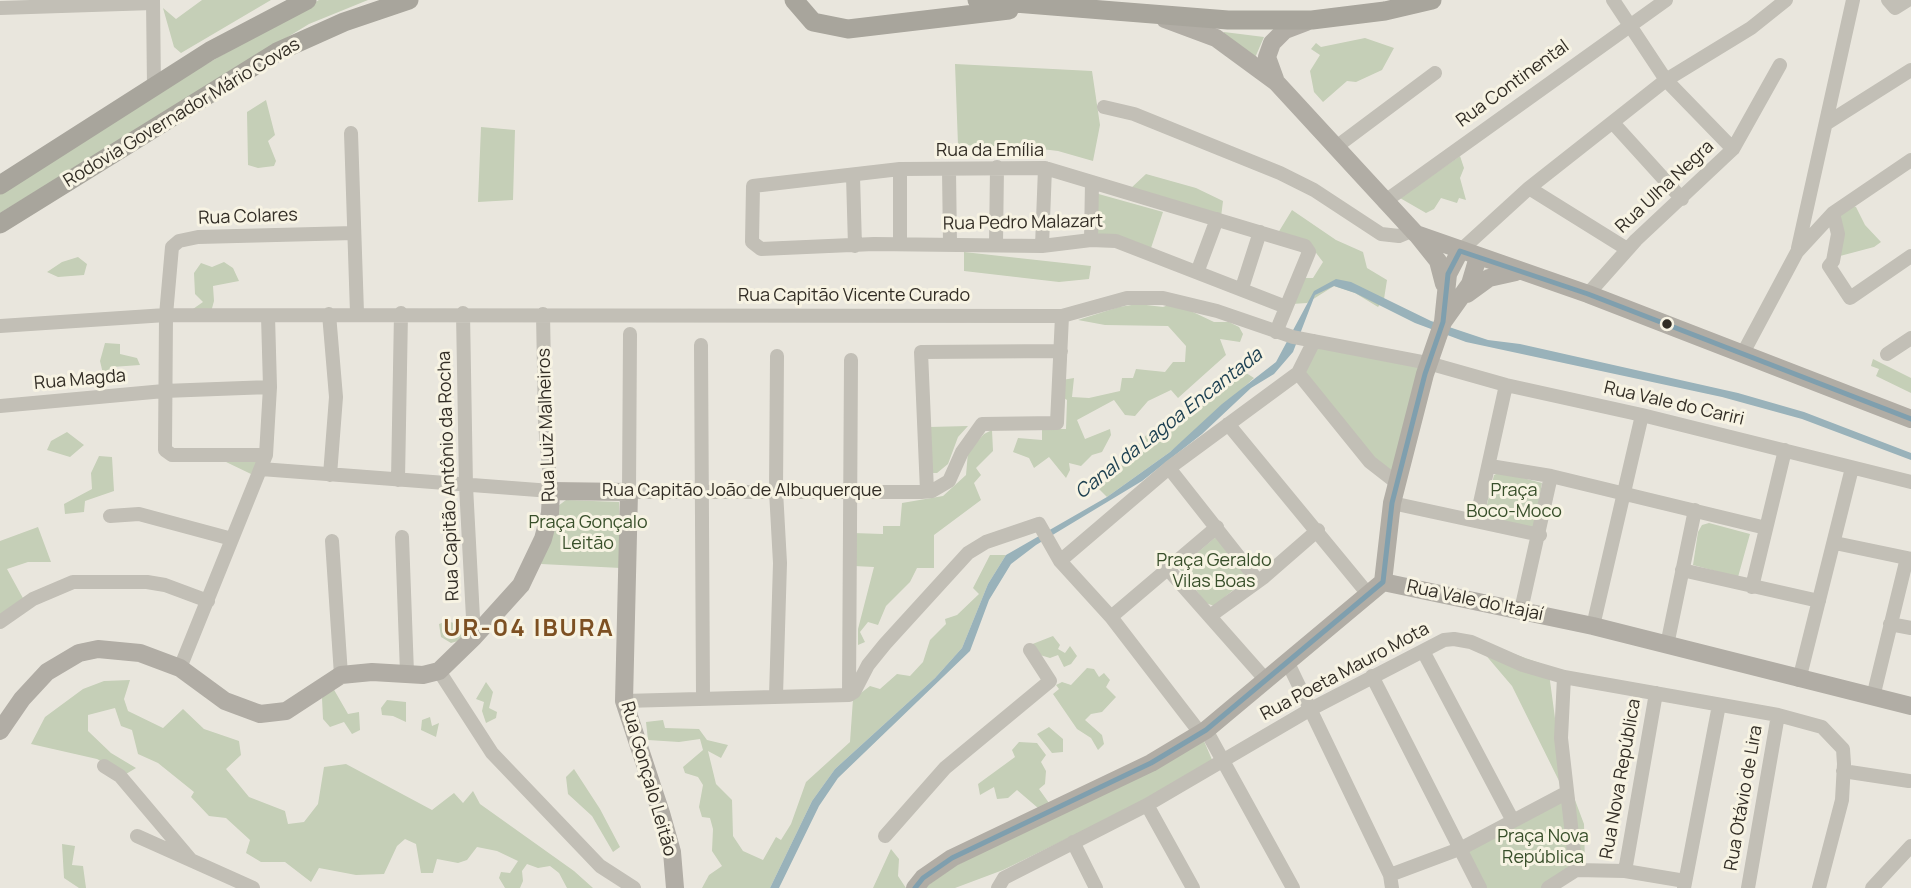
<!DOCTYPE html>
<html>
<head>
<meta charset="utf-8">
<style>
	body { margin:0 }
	canvas { display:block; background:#e9e6dd }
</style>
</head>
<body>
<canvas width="1911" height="888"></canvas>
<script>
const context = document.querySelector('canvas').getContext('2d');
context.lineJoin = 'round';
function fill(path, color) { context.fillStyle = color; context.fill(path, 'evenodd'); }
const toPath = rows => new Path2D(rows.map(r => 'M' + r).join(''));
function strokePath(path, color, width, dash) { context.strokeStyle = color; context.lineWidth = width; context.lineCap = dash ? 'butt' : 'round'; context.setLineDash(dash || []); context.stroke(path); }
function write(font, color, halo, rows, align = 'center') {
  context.font = font + ' Manrope,sans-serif'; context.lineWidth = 6; context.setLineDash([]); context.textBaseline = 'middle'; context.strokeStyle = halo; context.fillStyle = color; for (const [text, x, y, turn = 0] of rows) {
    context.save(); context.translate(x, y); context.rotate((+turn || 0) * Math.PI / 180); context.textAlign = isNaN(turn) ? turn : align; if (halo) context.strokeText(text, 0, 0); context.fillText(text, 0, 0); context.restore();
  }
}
fill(toPath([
	[202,0,271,0,181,53,174,47,163,8,176,19],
	[319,0,368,0,309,24,0,213,0,189,108,120],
	[1224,32,1264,37,1254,60,1223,39],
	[1365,38,1394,48,1382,70,1356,82,1347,81,1323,102,1314,92,1310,71,1320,55,1311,49,1316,43,1321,47],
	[955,64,1092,71,1100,125,1093,161,1058,151,1025,147,958,145],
	[266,100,275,135,268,141,276,161,274,166,258,168,248,165,247,112],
	[481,127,515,130,513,200,478,202],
	[1460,156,1464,168,1460,178,1466,200,1459,198,1457,203,1441,198,1434,209,1426,213,1400,198],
	[1146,174,1196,188,1223,201,1221,217,1130,189],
	[1095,193,1163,212,1151,248,1097,239],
	[1850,205,1856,207,1865,225,1881,242,1874,247,1840,256,1837,214],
	[1292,210,1336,240,1363,252,1367,268,1387,280,1384,299,1378,307,1355,293,1334,286,1307,303,1292,304,1302,278,1313,278,1323,262,1310,245,1278,233],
	[964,252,1091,266,1089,279,1059,282,964,271],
	[78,257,87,264,84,275,58,277,47,272,62,262],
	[224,262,233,268,239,281,213,286,214,301,211,312,193,309,203,302,195,294,194,273,201,263,212,267],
	[1174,303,1214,322,1229,322,1239,327,1243,334,1240,342,1220,339,1226,355,1178,398,1171,390,1148,401,1135,416,1125,415,1114,400,1077,420,1085,439,1110,429,1111,435,1102,452,1092,455,1081,466,1069,463,1070,470,1066,478,1049,457,1034,468,1029,458,1013,452,1018,438,1042,440,1042,429,1066,429,1067,400,1061,396,1062,380,1074,378,1072,397,1089,398,1120,391,1122,378,1133,378,1136,369,1165,372,1173,362,1185,362,1186,346,1168,326,1105,325,1078,320,1119,307,1138,304,1163,307],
	[105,343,120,344,120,354,137,358,140,365,112,367,113,376,104,378,100,361],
	[1314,345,1431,362,1399,483,1369,463,1300,369],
	[1873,359,1911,378,1911,393,1876,376,1879,369,1871,366],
	[1237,367,1254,378,1199,428,1170,452,1107,497,1097,487,1153,428,1211,398],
	[968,426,958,437,948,464,937,473,929,473,929,427],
	[992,430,993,451,976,468,981,475,974,483,981,500,934,535,934,568,917,568,910,582,886,606,878,625,868,622,860,632,865,642,858,645,858,629,874,567,854,566,853,533,883,534,883,526,900,526,902,503,943,496,966,475,968,452,984,434],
	[67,432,84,445,70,457,47,450,51,441],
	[99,456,112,457,114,491,85,501,84,512,65,514,64,504,92,489,91,473],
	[259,460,251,474,224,461],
	[1500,472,1542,483,1534,530,1484,517,1494,475],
	[566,500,619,502,621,568,541,564,558,506],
	[1709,523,1750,534,1738,577,1693,565,1698,532,1702,525],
	[38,527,51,562,28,562,7,569,24,600,0,622,0,541],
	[1217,536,1249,577,1214,606,1206,603,1179,568],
	[990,555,1006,555,988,584,962,648,935,678,835,769,812,801,770,888,702,888,709,875,722,866,712,851,713,829,710,818,702,817,699,807,703,785,698,777,685,773,683,767,703,750,700,739,679,742,648,740,646,722,663,720,665,728,699,729,707,740,728,745,721,758,708,751,716,784,732,800,733,836,743,851,763,860,776,837,781,840,791,824,806,782,850,742,853,699,870,686,880,689,897,674,910,676,923,662,930,640,946,624,945,619,957,615,979,594,973,588],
	[447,621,464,626,465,639,451,643,441,637,439,624],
	[1053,636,1060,645,1058,649,1065,653,1070,646,1077,656,1071,664,1064,667,1058,655,1050,658,1040,655,1030,645],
	[1472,639,1548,666,1561,763,1584,824,1585,864,1550,888,1477,888,1458,847,1565,793,1512,686],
	[1087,668,1094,669,1099,677,1104,673,1110,680,1106,687,1116,697,1102,712,1091,714,1085,720,1102,735,1104,744,1098,750,1091,738,1077,729,1053,694,1059,689,1056,685,1062,682,1071,685],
	[130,680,124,699,128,711,163,728,183,709,204,729,239,741,241,755,226,769,249,797,285,811,288,824,304,822,318,804,324,767,346,764,432,810,454,793,463,803,473,791,480,804,574,871,593,888,567,888,559,873,550,866,538,868,527,864,522,871,523,881,520,888,505,888,499,878,501,872,510,873,518,861,497,851,477,847,467,860,458,863,437,859,433,873,421,873,416,844,405,839,397,846,384,874,356,875,319,868,311,882,285,862,261,862,246,853,250,840,226,818,209,816,191,797,194,792,158,763,138,754,132,730,121,726,115,708,88,715,88,731,111,753,136,768,126,774,97,759,31,744,45,717,83,689,104,681],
	[486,682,493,692,489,708,497,712,496,718,486,723,482,711,484,702,476,699],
	[333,688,348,714,359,712,360,730,352,734,344,722,330,727,323,719,322,698],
	[387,700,406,702,406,722,393,716,382,715,381,708],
	[430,717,432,726,439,723,436,737,421,730,422,720],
	[1049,727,1063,739,1063,752,1052,753,1037,734],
	[1204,741,1213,762,1148,799,1003,870,955,888,924,888,955,866],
	[1019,742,1037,743,1046,755,1041,762,1046,771,1045,784,1039,789,1049,803,1038,808,1017,790,1008,798,997,799,994,787,980,795,978,784,1015,757,1012,750],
	[574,769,600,809,620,847,613,852,592,816,568,794,566,777],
	[62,844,75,846,72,865,83,866,86,888,79,888,64,878],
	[891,849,899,859,898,876,906,888,873,888]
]), '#c5cfb7');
fill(toPath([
	[1336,279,1351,282,1431,321,1488,340,1520,344,1738,393,1804,412,1911,453,1911,460,1802,419,1722,397,1466,342,1415,323,1355,293,1334,286,1315,295,1293,352,1274,374,1251,388,1202,434,1142,481,1036,545,1011,564,989,600,970,651,838,778,819,806,779,888,770,888,812,801,835,769,935,678,962,648,988,584,1006,555,1107,497,1170,452,1222,404,1276,362,1314,291]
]), '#99b2ba');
strokePath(toPath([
	[153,0,154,87],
	[1613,0,1666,80,1733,149],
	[1888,0,1895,8,1908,0],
	[0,8,153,3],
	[1104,107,1134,114,1280,173,1314,190,1381,234,1399,236,1411,231],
	[1827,123,1911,70],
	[1614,124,1682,199],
	[351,133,357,313],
	[1336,147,1435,73],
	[900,169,900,244],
	[949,170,950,244],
	[853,176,855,246],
	[1529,188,1627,249],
	[1384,202,1666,0],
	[1833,213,1838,234,1833,261,1829,266,1850,298,1911,256],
	[1091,240,1092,182],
	[996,244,997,167],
	[1042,246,1045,168],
	[1798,248,1853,0],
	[1460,251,1529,188,1666,80,1751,28,1786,0],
	[1198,270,1217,219],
	[1242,288,1260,232],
	[1588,294,1636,240,1733,149,1780,65],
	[463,313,466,486,474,637],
	[329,314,336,397,330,475],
	[0,326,166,315,1062,316,1127,298,1163,298,1217,311,1293,337,1428,363,1506,385,1642,415,1911,482],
	[1276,332,1309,252,1305,246,1045,168,900,169,753,186,752,242,761,249,874,244,1042,246,1091,240,1116,241,1286,307],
	[630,334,629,492,921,492,932,491,949,481,962,452,982,424,1057,423,1062,316],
	[701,345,703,697],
	[1887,354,1911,338],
	[1742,355,1797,252,1833,213,1911,160],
	[1298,373,1370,462,1397,483],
	[0,406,164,391,270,387],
	[1228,424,1368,594],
	[266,455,172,455,165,450,166,315,172,247,179,241,198,237,354,233],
	[1490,466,1551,476,1766,528],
	[1169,468,1258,581],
	[261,469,551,491,545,424,543,314],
	[398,480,401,313],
	[927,491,921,352,1061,351],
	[1392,503,1540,535],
	[110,516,139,514,232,539],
	[1476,521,1506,385],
	[402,537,407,673],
	[332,541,341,675],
	[1835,543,1911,559],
	[1060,561,1169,468,1298,373,1314,341],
	[1167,568,1265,679],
	[1682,570,1819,601],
	[1752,587,1785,450],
	[1521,610,1551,476],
	[1210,616,1264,577,1318,530],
	[1111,617,1217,527],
	[0,622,33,599,73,582,147,582,165,585,208,601],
	[1890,624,1911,628],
	[1593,626,1642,415],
	[1667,645,1695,510],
	[1423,651,1513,821],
	[1287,661,1390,875,1392,888],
	[180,668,266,455,270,387,268,316],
	[439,671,492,753,600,866,634,888],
	[1372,676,1480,888],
	[1564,677,1561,738,1576,870],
	[1799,680,1852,468],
	[849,695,854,692,868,665,885,644,968,553,986,542,1039,524,1060,561,1111,617,1201,734],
	[849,695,851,360],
	[776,696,780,563,776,491,777,356],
	[1873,697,1907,558],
	[624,701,849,695],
	[1206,730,1293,888],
	[104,766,120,776,191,860],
	[1843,771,1909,781],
	[1147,805,1193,888],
	[137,836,253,888],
	[885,836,945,768,1050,681,1030,650],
	[1073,842,1096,888],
	[1625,871,1656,693],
	[1390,875,1462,848,1566,793],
	[998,888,1004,878,1147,805,1311,709,1444,640,1454,639,1471,642,1523,665,1564,677,1778,715,1822,727,1843,749,1844,764,1842,800,1819,888],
	[1548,888,1576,870,1625,871,1685,881],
	[1684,888,1719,705],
	[1748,888,1778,715],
	[1872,888,1911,846]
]), '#c2bfb6', 14);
strokePath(toPath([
	[1165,19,1216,38,1276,82,1416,234,1588,294,1911,419],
	[1275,79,1267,57,1272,43,1285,30,1306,22],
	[1418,236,1438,261,1444,284],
	[1467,294,1489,278,1516,272],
	[1443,322,1470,284,1478,257],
	[1383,582,1392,503,1425,374,1443,322,1448,274,1460,251],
	[0,731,22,699,47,672,79,653,98,649,140,653,180,668,225,701,260,714,286,711,341,675,372,672,423,675,439,671,474,637,521,585,543,539,550,513,551,491,629,492,624,701,661,813,672,852,675,888],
	[915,888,923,878,952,858,1151,763,1206,730,1383,582,1593,626,1911,706]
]), '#b1ada5', 18);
strokePath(toPath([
	[794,0,813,22,848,29,1009,10],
	[977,0,1228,20,1312,20,1385,11,1432,0],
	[0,185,210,51,307,0],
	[0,224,277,52,344,22,409,0]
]), '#a8a59c', 19);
strokePath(toPath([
	[915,888,923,878,952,858,1151,763,1206,730,1383,582,1392,503,1425,374,1443,322,1448,274,1460,251,1588,294,1911,419]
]), '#7f9fae', 5);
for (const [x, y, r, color] of [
	[1667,324,6,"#322d25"]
]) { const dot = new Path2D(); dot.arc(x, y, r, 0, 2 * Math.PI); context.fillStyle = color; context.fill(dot); strokePath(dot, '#f7f3e3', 2.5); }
write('18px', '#322d25', '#f7f3e3', [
	["Rua Continental",1513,84,-36],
	["Rodovia Governador Mário Covas",182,113,-31],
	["Rua da Emília",990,151],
	["Rua Ulha Negra",1665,187,-43],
	["Rua Colares",248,217,-2],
	["Rua Pedro Malazart",1023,223,-1],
	["Rua Capitão Vicente Curado",854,296],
	["Rua Magda",80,380,-5],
	["Rua Vale do Cariri",1674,404,13],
	["Rua Luiz Malheiros",547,425,-92],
	["Rua Capitão Antônio da Rocha",449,476,-92],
	["Rua Capitão João de Albuquerque",742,491],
	["Rua Vale do Itajaí",1475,601,12],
	["Rua Poeta Mauro Mota",1345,672,-28],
	["Rua Gonçalo Leitão",648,779,74],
	["Rua Nova República",1621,779,-80],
	["Rua Otávio de Lira",1744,798,-80]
]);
write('18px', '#384f2a', '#f7f3e3', [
	["Praça",1514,491],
	["Boco-Moco",1514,512],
	["Praça Gonçalo",588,523],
	["Leitão",588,544],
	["Praça Geraldo",1214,561],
	["Vilas Boas",1214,582],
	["Praça Nova",1543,837],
	["República",1543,858]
]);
write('italic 19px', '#1d4051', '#f7f3e3', [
	["Canal da Lagoa Encantada",1169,424,-38]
]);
context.letterSpacing = '2px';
write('bold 24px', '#7d5022', '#f7f3e3', [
	["UR-04 IBURA",529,629]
]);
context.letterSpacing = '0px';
</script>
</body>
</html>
